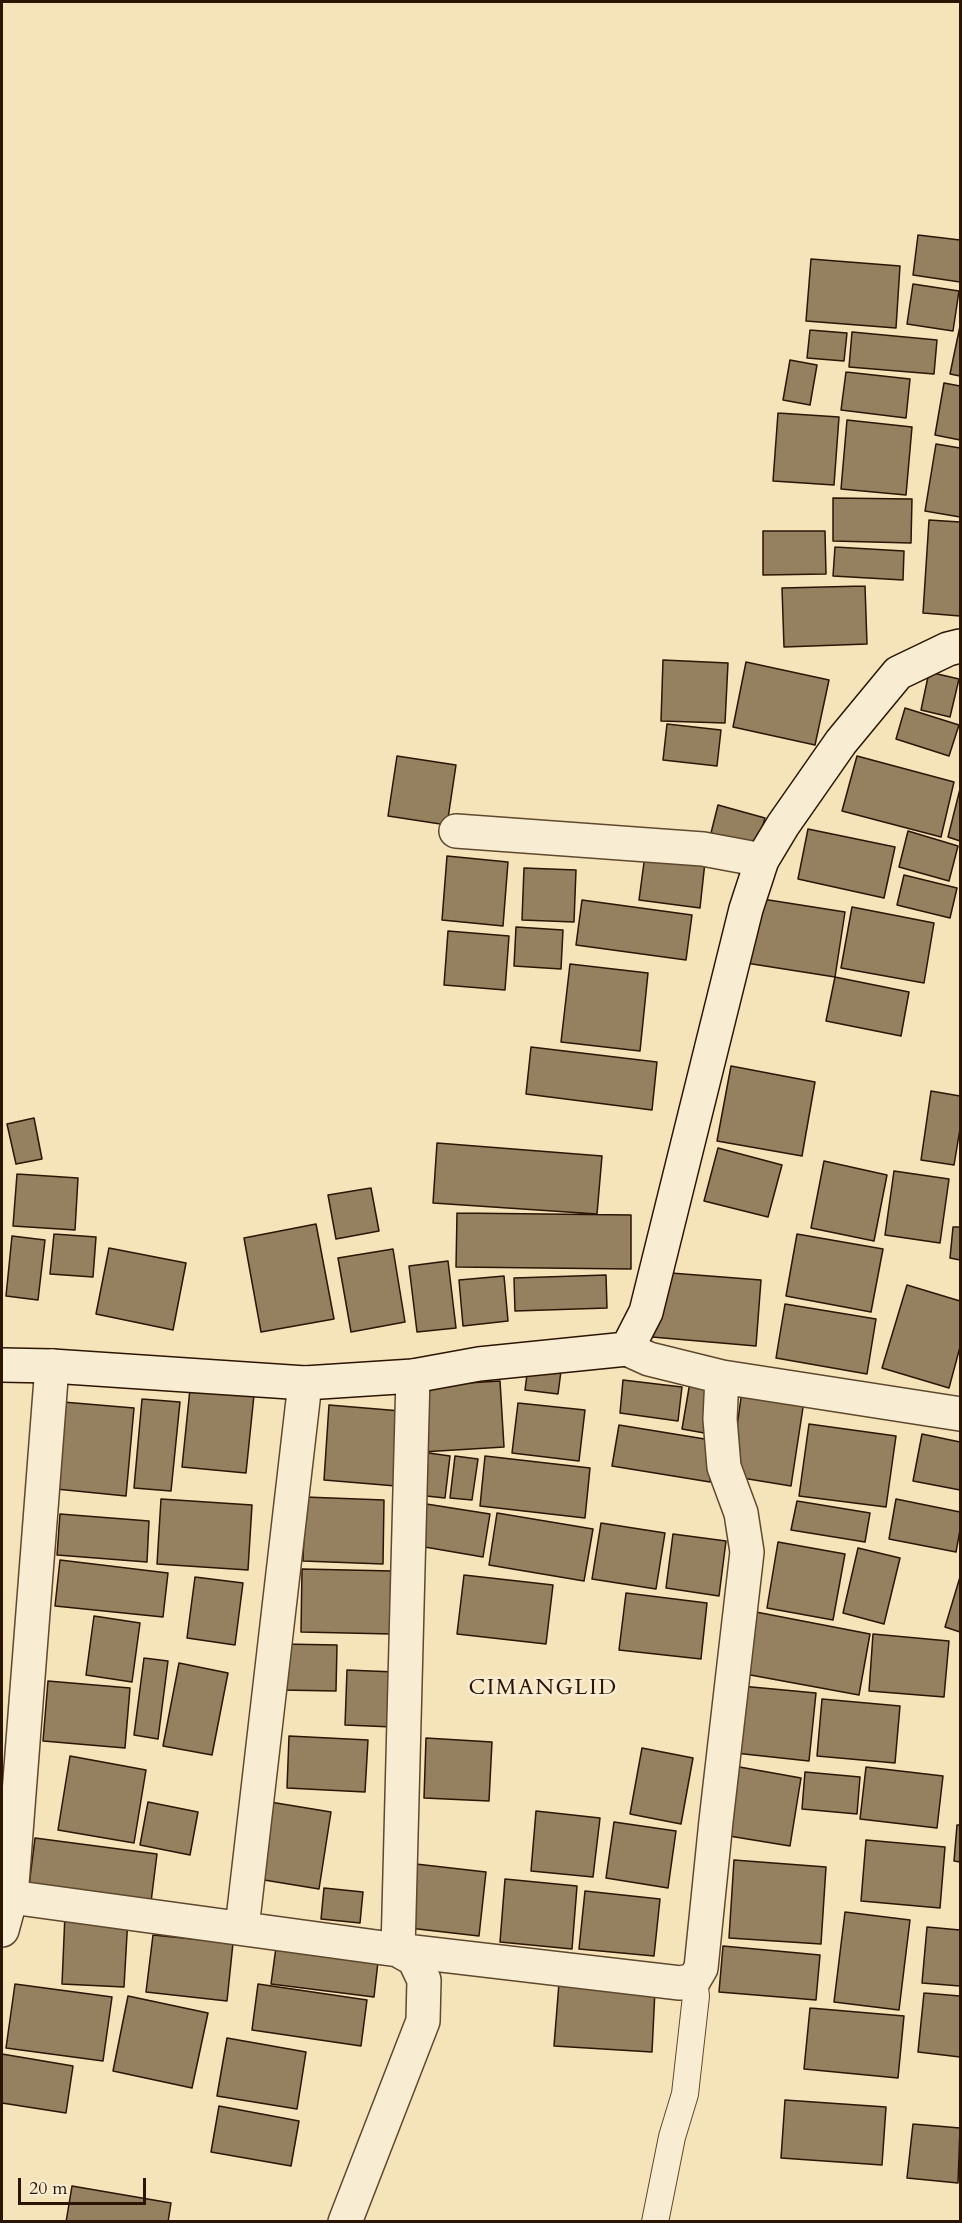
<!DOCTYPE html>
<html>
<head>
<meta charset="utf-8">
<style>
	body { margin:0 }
	#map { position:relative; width:962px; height:2223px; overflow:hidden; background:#f5e3b9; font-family:Cardo,serif }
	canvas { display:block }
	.frame { position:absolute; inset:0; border:3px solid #2c1500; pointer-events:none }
	.scale { position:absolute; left:18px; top:2178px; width:128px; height:27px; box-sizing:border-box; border:3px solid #2c1500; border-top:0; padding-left:8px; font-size:18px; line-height:21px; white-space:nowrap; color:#2c1500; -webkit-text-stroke:4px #f8edd2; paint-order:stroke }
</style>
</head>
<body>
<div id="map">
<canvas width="962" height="2223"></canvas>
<div class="frame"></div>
<div class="scale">20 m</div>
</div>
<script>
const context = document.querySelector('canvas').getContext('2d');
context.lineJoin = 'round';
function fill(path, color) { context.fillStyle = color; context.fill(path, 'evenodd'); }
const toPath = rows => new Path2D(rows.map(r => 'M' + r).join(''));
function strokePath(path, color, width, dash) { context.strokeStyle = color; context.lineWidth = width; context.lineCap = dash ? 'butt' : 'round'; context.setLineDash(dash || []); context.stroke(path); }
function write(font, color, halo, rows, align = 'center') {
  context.font = font + ' Cardo,serif'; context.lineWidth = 5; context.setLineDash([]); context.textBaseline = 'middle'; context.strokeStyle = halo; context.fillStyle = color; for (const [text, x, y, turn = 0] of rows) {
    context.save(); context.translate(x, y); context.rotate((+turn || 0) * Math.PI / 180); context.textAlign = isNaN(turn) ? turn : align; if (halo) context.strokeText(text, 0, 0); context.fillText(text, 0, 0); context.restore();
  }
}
const building = toPath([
	[918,235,960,240,960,282,913,275,918,235],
	[811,259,900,266,896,328,806,321,811,259],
	[913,284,959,291,953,331,907,324,913,284],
	[960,326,960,376,950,374,960,326],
	[810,330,847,333,844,361,807,358,810,330],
	[852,332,937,340,934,374,849,367,852,332],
	[790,360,817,365,810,405,783,400,790,360],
	[846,372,910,379,906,418,841,410,846,372],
	[944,383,960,386,960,440,935,435,944,383],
	[778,413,839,417,834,485,773,481,778,413],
	[847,420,912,427,906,495,841,489,847,420],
	[936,444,960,448,960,517,925,511,936,444],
	[833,498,912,499,911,543,833,541,833,498],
	[929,520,960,522,960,616,923,613,929,520],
	[763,531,825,531,826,574,763,575,763,531],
	[835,547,904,551,903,580,833,576,835,547],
	[865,586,867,644,784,647,782,588,865,586],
	[663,660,728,663,725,723,661,721,663,660],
	[746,662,829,680,815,745,733,727,746,662],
	[929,672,959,679,950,717,921,710,929,672],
	[905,708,959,725,949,756,896,739,905,708],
	[667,724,721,730,717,766,663,760,667,724],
	[397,756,456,765,447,825,388,816,397,756],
	[857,756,954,782,941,837,842,811,857,756],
	[960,789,960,841,948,837,960,789],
	[718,805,765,818,757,846,711,833,718,805],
	[808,829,895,847,884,898,798,879,808,829],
	[908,831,958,846,949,881,899,867,908,831],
	[645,855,705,862,700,908,639,900,645,855],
	[447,856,508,862,503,926,442,920,447,856],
	[524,868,576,870,574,922,522,920,524,868],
	[904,875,957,888,950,918,897,905,904,875],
	[756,898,845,912,835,977,746,963,756,898],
	[582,900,692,915,686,960,576,945,582,900],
	[852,907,934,923,924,983,841,968,852,907],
	[516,927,563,930,561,969,514,966,516,927],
	[448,931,509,936,505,990,444,985,448,931],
	[570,964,648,973,640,1051,561,1042,570,964],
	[835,977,909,992,901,1036,826,1021,835,977],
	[531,1047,657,1062,652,1110,526,1094,531,1047],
	[731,1066,815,1082,802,1156,717,1141,731,1066],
	[931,1091,960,1096,960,1129,954,1165,921,1160,931,1091],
	[34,1118,42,1159,16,1164,7,1124,34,1118],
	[437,1143,602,1156,597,1214,433,1203,437,1143],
	[718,1148,782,1165,768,1217,704,1201,718,1148],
	[824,1161,887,1175,874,1241,811,1228,824,1161],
	[894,1171,949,1179,940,1243,885,1235,894,1171],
	[17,1174,78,1178,75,1230,13,1226,17,1174],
	[371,1188,379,1231,336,1239,328,1195,371,1188],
	[457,1213,631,1215,631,1269,456,1267,457,1213],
	[316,1224,334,1319,261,1332,244,1238,316,1224],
	[953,1227,960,1227,960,1260,950,1258,953,1227],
	[54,1234,96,1237,93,1277,50,1274,54,1234],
	[797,1234,883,1249,871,1312,786,1296,797,1234],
	[12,1236,45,1240,38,1300,6,1296,12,1236],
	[109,1248,186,1263,173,1330,96,1314,109,1248],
	[393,1249,405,1322,351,1332,338,1258,393,1249],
	[448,1261,456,1328,417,1332,409,1266,448,1261],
	[658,1272,761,1280,756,1346,652,1337,658,1272],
	[606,1275,607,1308,515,1311,514,1278,606,1275],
	[504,1276,508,1321,463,1326,459,1280,504,1276],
	[907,1285,960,1301,960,1347,949,1388,882,1368,907,1285],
	[785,1304,876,1319,867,1374,776,1358,785,1304],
	[528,1367,561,1371,558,1394,525,1390,528,1367],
	[623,1380,682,1387,678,1421,620,1413,623,1380],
	[500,1381,504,1447,422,1452,418,1386,500,1381],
	[690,1382,718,1387,710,1434,682,1429,690,1382],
	[190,1389,254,1395,246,1473,182,1467,190,1389],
	[742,1391,804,1401,791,1486,730,1476,742,1391],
	[142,1399,180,1402,171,1491,134,1488,142,1399],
	[63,1402,134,1408,126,1496,56,1489,63,1402],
	[518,1403,585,1410,579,1461,512,1453,518,1403],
	[329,1405,401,1411,396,1486,324,1480,329,1405],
	[809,1424,896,1436,886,1507,799,1496,809,1424],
	[619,1425,717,1441,710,1482,612,1466,619,1425],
	[922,1434,960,1442,960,1490,913,1481,922,1434],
	[422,1452,450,1456,445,1498,417,1495,422,1452],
	[455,1456,478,1459,472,1500,450,1498,455,1456],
	[485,1456,590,1468,585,1518,480,1506,485,1456],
	[305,1497,384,1500,383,1564,303,1561,305,1497],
	[161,1499,252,1505,248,1570,157,1564,161,1499],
	[896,1499,960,1512,960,1530,956,1552,889,1539,896,1499],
	[797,1501,870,1513,865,1542,791,1530,797,1501],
	[420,1503,490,1514,483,1557,413,1545,420,1503],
	[497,1513,593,1529,584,1581,489,1565,497,1513],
	[60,1514,149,1521,147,1562,57,1555,60,1514],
	[601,1523,665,1533,656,1589,592,1579,601,1523],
	[673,1534,726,1541,719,1596,666,1588,673,1534],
	[778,1542,845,1554,833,1620,767,1608,778,1542],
	[858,1548,900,1558,884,1624,843,1613,858,1548],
	[60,1560,168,1573,163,1617,55,1606,60,1560],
	[302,1569,393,1571,392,1634,301,1632,302,1569],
	[464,1575,553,1585,546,1644,457,1634,464,1575],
	[195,1577,243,1583,235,1645,187,1638,195,1577],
	[960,1577,960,1632,945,1627,960,1577],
	[626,1593,707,1603,701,1659,619,1650,626,1593],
	[756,1612,870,1634,859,1695,745,1674,756,1612],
	[94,1616,140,1623,132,1682,86,1675,94,1616],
	[873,1634,949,1641,944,1697,869,1691,873,1634],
	[282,1644,337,1645,336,1691,281,1690,282,1644],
	[144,1658,168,1661,158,1739,134,1735,144,1658],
	[179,1663,228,1673,212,1755,163,1746,179,1663],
	[347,1670,395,1672,393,1727,345,1725,347,1670],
	[48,1681,130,1688,125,1748,43,1741,48,1681],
	[741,1686,816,1693,809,1761,735,1753,741,1686],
	[822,1699,900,1706,895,1763,817,1756,822,1699],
	[289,1736,368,1740,365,1792,287,1788,289,1736],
	[426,1738,492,1742,489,1801,424,1798,426,1738],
	[642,1748,693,1758,681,1824,630,1814,642,1748],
	[70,1756,146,1770,134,1843,58,1830,70,1756],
	[734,1766,801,1778,790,1846,723,1835,734,1766],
	[866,1767,943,1776,937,1828,860,1819,866,1767],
	[805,1772,860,1777,857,1814,802,1809,805,1772],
	[264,1801,331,1812,319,1889,252,1878,264,1801],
	[148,1802,198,1812,190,1855,140,1845,148,1802],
	[536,1811,600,1818,593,1877,531,1871,536,1811],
	[614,1822,676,1831,668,1888,606,1878,614,1822],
	[957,1825,960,1825,960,1862,954,1861,957,1825],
	[35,1838,157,1854,151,1902,29,1886,35,1838],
	[866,1840,945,1847,940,1908,861,1901,866,1840],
	[734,1860,826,1867,821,1944,729,1938,734,1860],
	[416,1864,486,1872,479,1936,409,1928,416,1864],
	[505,1879,577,1886,572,1949,500,1942,505,1879],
	[324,1888,363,1892,360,1923,321,1919,324,1888],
	[585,1891,660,1899,654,1956,579,1949,585,1891],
	[845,1912,910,1920,899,2010,834,2002,845,1912],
	[65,1914,128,1917,124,1987,62,1984,65,1914],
	[927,1927,960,1930,960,1986,922,1983,927,1927],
	[153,1935,233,1943,227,2001,146,1992,153,1935],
	[277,1940,379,1953,374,1997,271,1984,277,1940],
	[723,1946,820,1955,816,2000,719,1992,723,1946],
	[559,1983,655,1990,652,2052,554,2046,559,1983],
	[15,1984,112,1997,103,2061,6,2048,15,1984],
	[258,1984,367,2000,361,2046,252,2030,258,1984],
	[924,1993,960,1996,960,2057,918,2052,924,1993],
	[128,1996,208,2013,192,2088,113,2071,128,1996],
	[810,2008,904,2016,898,2078,804,2069,810,2008],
	[227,2038,306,2052,297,2109,217,2096,227,2038],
	[2,2054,73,2066,66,2113,2,2103,2,2054],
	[785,2100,886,2107,882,2165,781,2158,785,2100],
	[219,2106,299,2121,291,2166,211,2152,219,2106],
	[913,2124,960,2128,958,2183,907,2178,913,2124],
	[72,2186,171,2203,168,2222,66,2222,72,2186]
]);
fill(building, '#958060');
strokePath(building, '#2c1500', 1.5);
const lane = toPath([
	[655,2222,672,2137,685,2094,696,1996,694,1980]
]);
const street = toPath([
	[456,831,703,849,762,860],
	[627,1349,649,1359,722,1377,960,1414],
	[11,1897,398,1950,680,1983,694,1980,701,1968,716,1821,747,1552,741,1513,724,1467,720,1419,722,1377],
	[242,1928,305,1383],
	[2,1930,11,1897,52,1366],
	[345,2222,423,2021,424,1980,414,1959,398,1950,413,1376]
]);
const secondary = toPath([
	[2,1365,52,1366,305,1383,413,1376,479,1364,627,1349,646,1312,746,909,762,860,783,825,841,742,898,673,948,649,960,646]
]);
strokePath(lane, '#5e482e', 28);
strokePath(street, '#5e482e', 36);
strokePath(secondary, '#2c1500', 36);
strokePath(lane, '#f8edd2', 26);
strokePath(street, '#f8edd2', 33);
strokePath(secondary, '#f8edd2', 33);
context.letterSpacing = '1.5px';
write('22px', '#2c1500', '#f8edd2', [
	["CIMANGLID",543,1689]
]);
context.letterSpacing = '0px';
</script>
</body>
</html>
